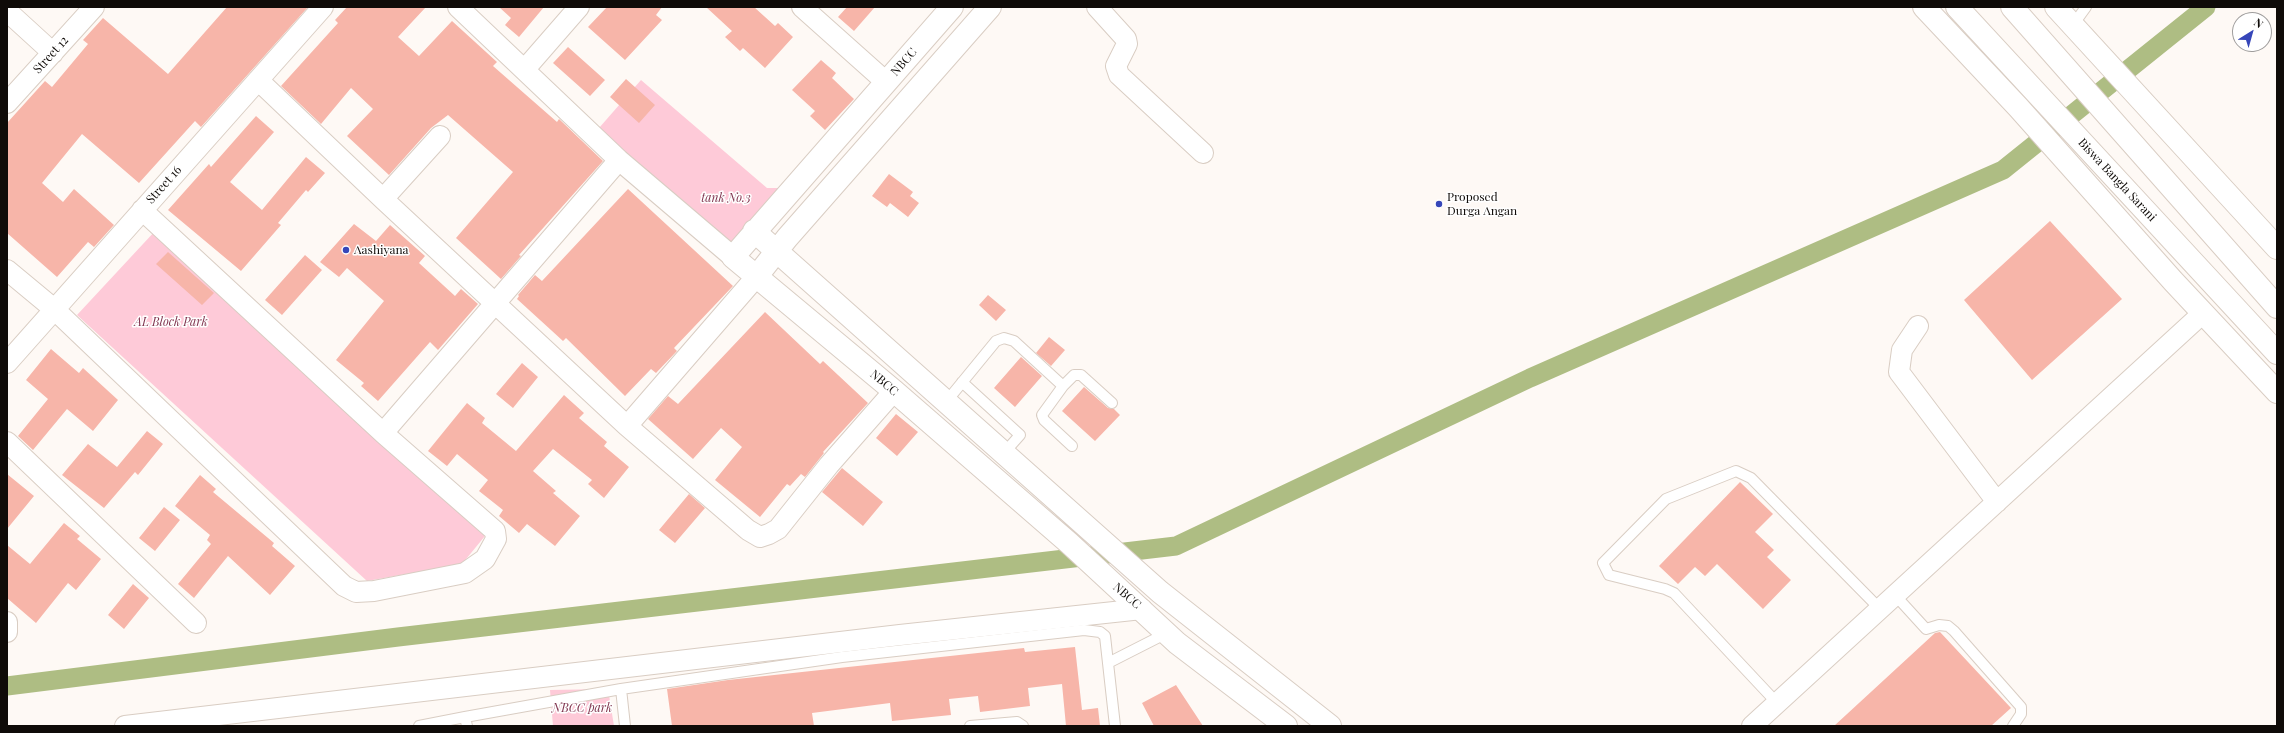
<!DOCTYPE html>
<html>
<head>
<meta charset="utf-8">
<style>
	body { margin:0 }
	#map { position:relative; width:2284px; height:733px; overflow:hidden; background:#fef9f5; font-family:"Playfair Display",serif }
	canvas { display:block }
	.frame { position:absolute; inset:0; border:8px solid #0f0b08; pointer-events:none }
	.north { position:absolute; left:2232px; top:12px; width:40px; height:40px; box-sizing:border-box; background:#fff; border:1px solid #9f9d9c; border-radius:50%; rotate:37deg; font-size:11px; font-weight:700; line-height:16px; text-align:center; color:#0f0b08 }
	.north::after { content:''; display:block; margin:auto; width:14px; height:18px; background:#3646b9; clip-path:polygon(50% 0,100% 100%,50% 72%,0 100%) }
</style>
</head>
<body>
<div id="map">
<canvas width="2284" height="733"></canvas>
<div class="frame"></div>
<div class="north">N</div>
</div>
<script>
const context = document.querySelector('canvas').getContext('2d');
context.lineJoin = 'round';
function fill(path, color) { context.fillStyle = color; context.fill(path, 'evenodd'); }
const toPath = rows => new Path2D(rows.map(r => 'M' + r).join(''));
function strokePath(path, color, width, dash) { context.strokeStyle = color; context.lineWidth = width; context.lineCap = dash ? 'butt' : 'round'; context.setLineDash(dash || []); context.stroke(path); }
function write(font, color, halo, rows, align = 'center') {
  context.font = font + ' "Playfair Display",serif'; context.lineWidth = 3; context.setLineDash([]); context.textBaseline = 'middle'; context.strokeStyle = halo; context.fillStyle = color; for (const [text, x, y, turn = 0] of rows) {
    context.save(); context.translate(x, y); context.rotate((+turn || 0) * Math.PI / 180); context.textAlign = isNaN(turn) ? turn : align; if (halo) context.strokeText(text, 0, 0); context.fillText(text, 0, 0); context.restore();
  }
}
fill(toPath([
	[641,80,767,188,781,188,735,253,599,128],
	[156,230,485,536,462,564,367,581,77,315],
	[608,689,614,726,553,726,550,690]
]), '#fecad8');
strokePath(toPath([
	[7,686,398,637,1176,546,1530,378,2003,170,2206,7]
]), '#aebd83', 19);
fill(toPath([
	[227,7,308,7,201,127,195,121,139,183,82,134,42,183,63,202,74,189,114,225,94,247,88,242,57,277,7,233,7,123,45,81,52,87,88,44,83,40,103,18,168,74],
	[347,7,426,7,398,37,419,56,452,21,497,62,493,66,557,122,559,119,603,161,519,255,521,256,501,279,456,238,513,172,448,115,431,128,389,175,347,136,373,109,351,88,321,124,281,86,338,23,335,20],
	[499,7,544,7,519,37,505,25,511,18],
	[607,7,662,7,656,15,662,20,625,60,588,27],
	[706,7,754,7,775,26,778,23,793,37,765,68,743,48,740,51,725,37,732,31],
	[847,7,875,7,854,31,838,17],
	[568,47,605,80,590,96,553,63],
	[821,60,836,73,832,78,854,99,825,130,810,116,815,111,792,90],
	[626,79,655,105,639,123,610,97],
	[256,116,274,132,230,182,262,210,306,157,325,173,308,192,306,190,278,223,281,225,241,271,168,210,209,164,211,167],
	[889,174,913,192,910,196,919,203,908,217,890,203,887,207,872,196],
	[628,189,733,286,674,348,677,351,656,373,651,369,625,396,566,338,563,341,517,299,519,296,518,295,535,275,542,281],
	[2050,221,2122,299,2032,380,1964,300],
	[354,224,376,241,390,225,425,256,419,263,455,296,461,289,478,304,438,350,430,342,378,401,361,386,364,383,336,360,384,301,347,268,339,277,320,262],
	[168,252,214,293,202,305,156,264],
	[305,255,322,270,282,315,265,300],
	[988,295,1006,310,996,321,979,305],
	[765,312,820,364,823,361,868,403,823,452,824,453,805,477,801,474,790,486,787,484,760,517,715,480,742,447,721,428,693,459,648,419,668,396,678,404],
	[1049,337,1065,350,1051,366,1036,353],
	[51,349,79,373,83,368,118,400,93,431,67,409,33,450,18,436,48,399,26,380],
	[1021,357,1042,376,1015,407,994,388],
	[522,363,538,377,513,408,496,394],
	[1084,387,1108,408,1114,409,1120,415,1095,441,1062,411],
	[564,395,584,413,579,418,607,442,604,446,629,467,604,498,588,484,592,480,553,449,533,471,556,491,553,493,580,516,555,546,527,524,519,533,499,516,503,510,479,491,488,480,457,454,447,466,428,451,467,403,485,418,482,423,516,451],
	[896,414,918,432,897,456,876,438],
	[147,431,163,444,138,475,135,472,104,508,62,475,88,444,117,467],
	[842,468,883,502,863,526,822,492],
	[7,474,34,496,7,529],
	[200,475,216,489,213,492,274,543,272,546,295,566,270,595,228,556,194,598,178,584,211,544,207,540,210,535,175,506],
	[1740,482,1773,514,1755,532,1774,550,1767,557,1791,580,1763,609,1717,564,1705,576,1695,567,1678,584,1659,566],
	[689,494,705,508,675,543,659,530],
	[164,507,180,520,155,551,139,538],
	[64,523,80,536,77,539,101,559,76,590,68,583,36,623,7,598,7,545,30,564],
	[133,584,149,598,124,629,108,615],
	[1940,632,2011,708,1991,726,1834,726,1935,633],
	[1075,647,1082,710,1098,708,1100,726,1066,726,1062,684,1028,688,1030,706,980,712,978,696,949,699,951,715,892,721,890,703,812,713,814,726,672,726,667,689,728,680,1024,648,1025,652],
	[1176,685,1203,726,1154,726,1142,703]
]), '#f7b5a9');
const service = toPath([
	[2073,25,2086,7],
	[962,382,1020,435,1004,453],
	[1063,386,1042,415,1044,420,1072,446],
	[946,402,996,341,1004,338,1014,341,1063,386,1074,375,1081,375,1112,403],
	[1895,595,1926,629,1939,625,1948,626,1954,631,2021,707,2021,714,2013,726],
	[1108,663,1167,633],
	[1777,703,1674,593,1665,589,1609,575,1603,563,1666,499,1736,471,1751,478,1880,609],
	[465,717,621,689],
	[419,726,465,717,467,726],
	[625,726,621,689,842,657,1084,630,1100,632,1105,636,1115,726],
	[970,726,1017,722,1023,726]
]);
const minor = toPath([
	[458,7,619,160,733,257],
	[802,7,886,82],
	[1097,7,1126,39,1127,44,1116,66,1119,75,1203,153],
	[7,11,53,53],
	[525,69,579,7],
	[258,80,383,199,627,426,748,530,760,537,769,534,778,529,829,465,894,391],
	[7,103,94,7],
	[383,199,440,136],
	[7,270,54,309,344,586,356,592,374,591,465,573,485,559,496,539,495,531,383,433,142,210],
	[1918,326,1902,350,1899,372,1997,502],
	[7,363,323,7],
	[627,426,757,276],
	[383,433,619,160],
	[7,442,196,623],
	[7,622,7,632],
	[125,726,900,635,1142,609],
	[1752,726,2203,313]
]);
const tertiary = toPath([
	[952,7,733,257,894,391,1069,543,1177,643,1286,726],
	[1924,7,2018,107,2173,281,2277,392],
	[2056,7,2277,248],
	[754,231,1160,592,1330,726],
	[757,276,787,238,990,7]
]);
const primary = toPath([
	[1957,7,2277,353],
	[2012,7,2277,307]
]);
strokePath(service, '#d9cdc3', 12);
strokePath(minor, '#d9cdc3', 22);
strokePath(tertiary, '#d9cdc3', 24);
strokePath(primary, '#d9cdc3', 24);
strokePath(service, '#fff', 10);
strokePath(minor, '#fff', 20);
strokePath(tertiary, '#fff', 22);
strokePath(primary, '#fff', 22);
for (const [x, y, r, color] of [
	[1439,204,4,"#3646b9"],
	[346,250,4,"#3646b9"]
]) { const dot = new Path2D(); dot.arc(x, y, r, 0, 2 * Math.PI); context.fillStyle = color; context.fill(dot); strokePath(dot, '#fff', 1.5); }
write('12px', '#0f0b08', '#fff', [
	["Street 12",51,55,-48],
	["NBCC",904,62,-49],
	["Biswa Bangla Sarani",2117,180,47],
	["Street 16",164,185,-48],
	["NBCC",884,383,40],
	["NBCC",1127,596,41]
]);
write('12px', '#0f0b08', '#fff', [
	["Proposed",1447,197],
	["Durga Angan",1447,211],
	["Aashiyana",354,250]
], 'left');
write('italic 12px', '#80344f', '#fff', [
	["tank No.3",726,198],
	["AL Block Park",171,322],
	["NBCC park",582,708]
]);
</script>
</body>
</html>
